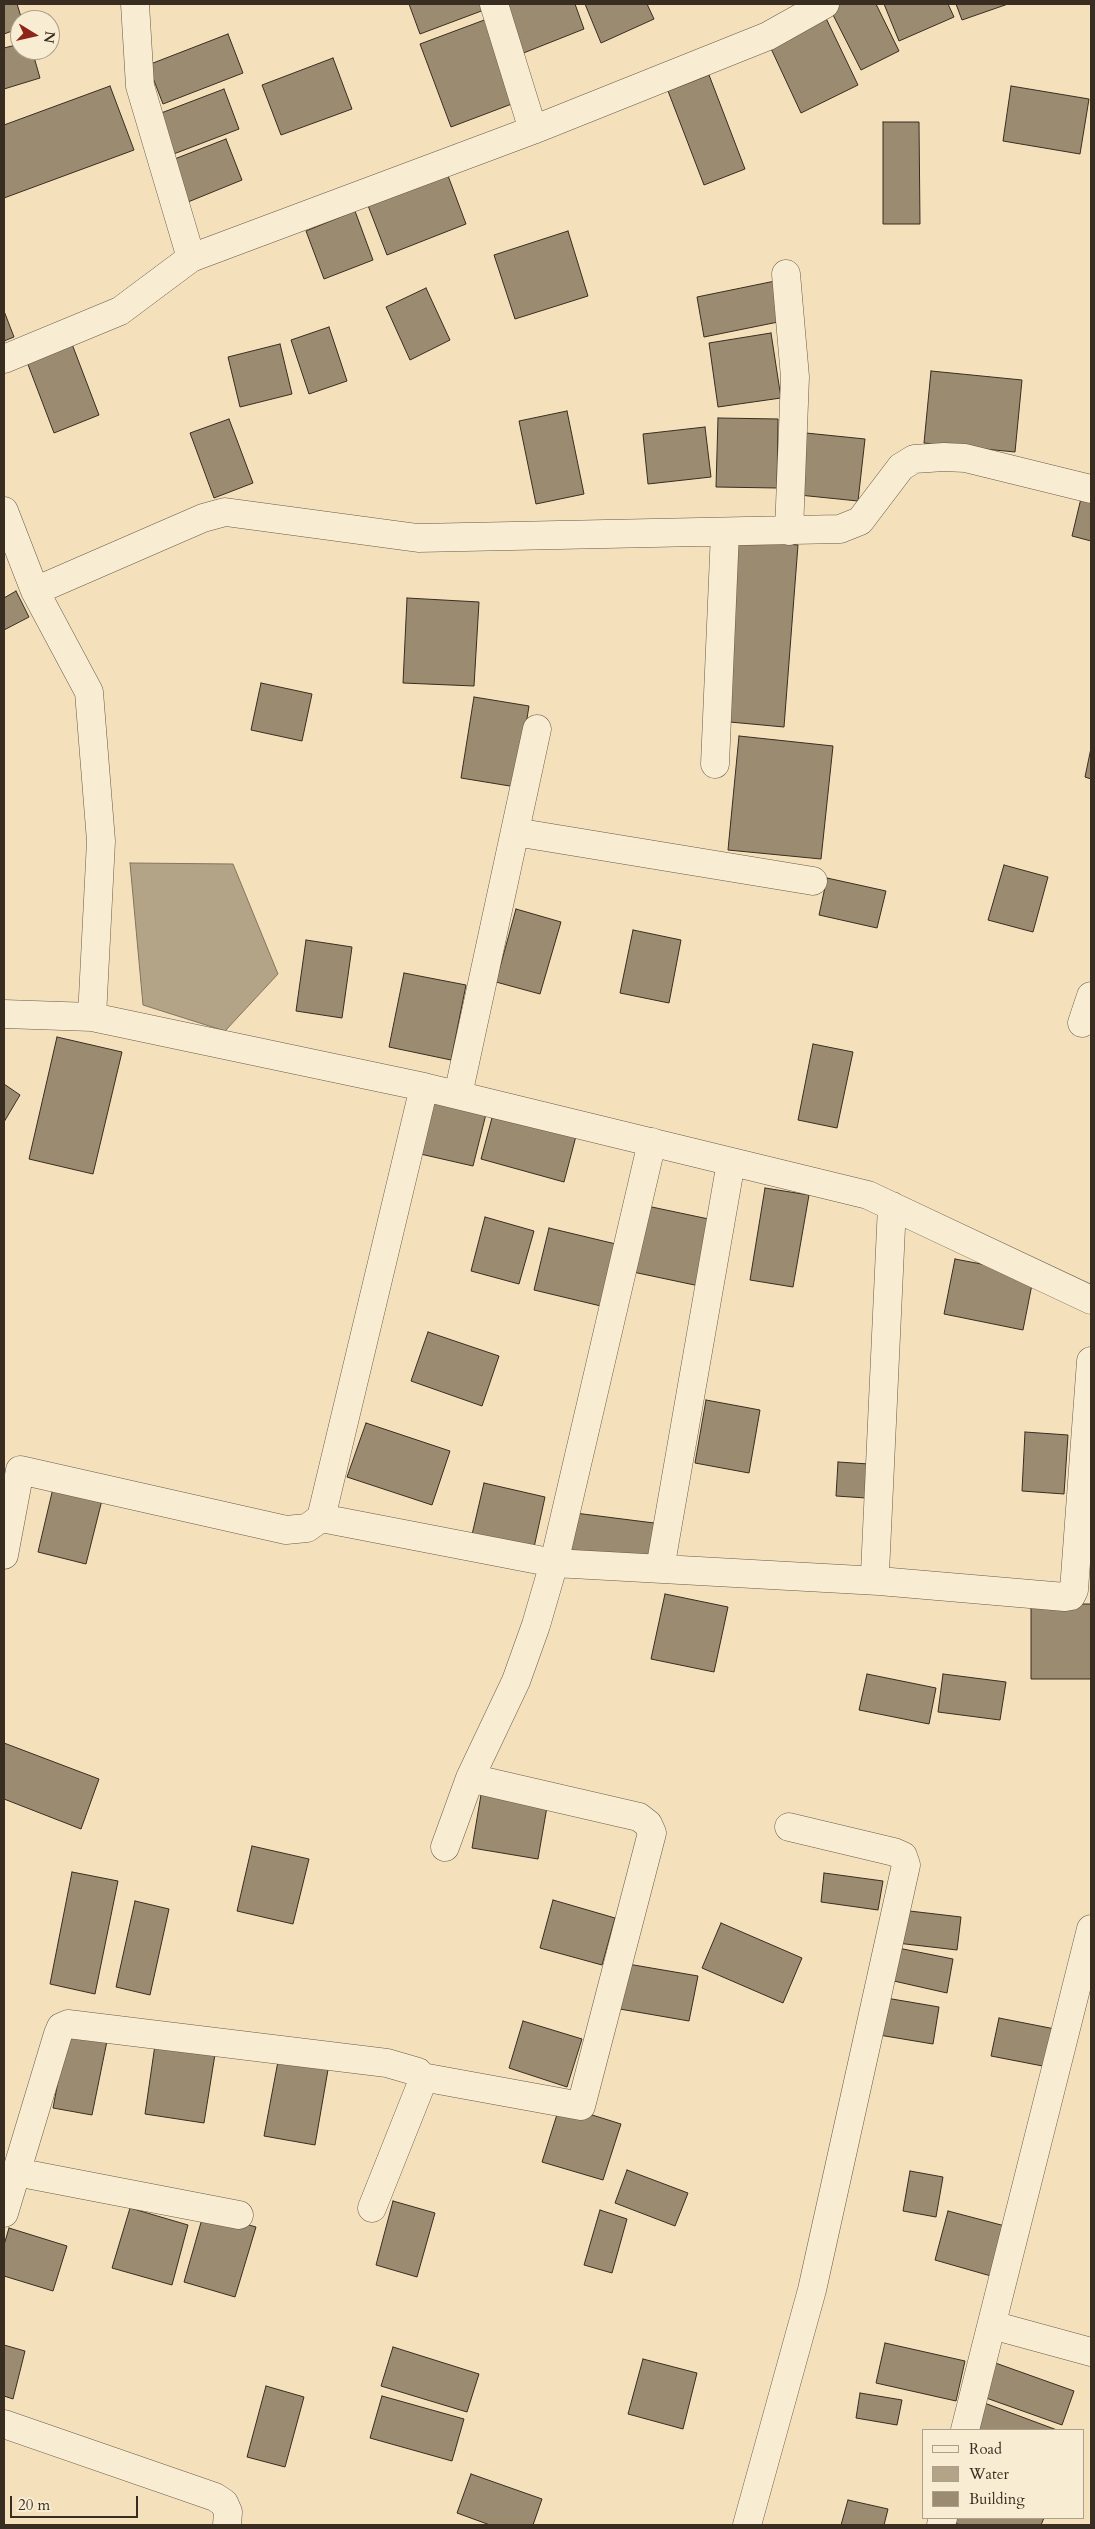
<!DOCTYPE html>
<html>
<head>
<meta charset="utf-8">
<style>
	body { margin:0 }
	#map { position:relative; width:1095px; height:2529px; overflow:hidden; background:#f4e1bb; font-family:Cardo,serif }
	canvas { display:block }
	.frame { position:absolute; inset:0; border:5px solid #392d21; pointer-events:none }
	.legend { position:absolute; left:922px; top:2429px; width:162px; height:90px; box-sizing:border-box; background:#f8ecd3; border:1px solid #aca08c; margin:0; padding:6px 9px; list-style:none; font-size:15px; color:#392d21 }
	.legend li { display:flex; align-items:center; gap:10px; height:25px }
	.legend b { width:25px; border:1px solid #aca08c }
	.north { position:absolute; left:10px; top:10px; width:50px; height:50px; box-sizing:border-box; background:#f8ecd3; border:1px solid #aca08c; border-radius:50%; rotate:99deg; font-size:14px; font-weight:700; line-height:20px; text-align:center; color:#392d21 }
	.north::after { content:''; display:block; margin:auto; width:18px; height:22px; background:#8f2418; clip-path:polygon(50% 0,100% 100%,50% 72%,0 100%) }
	.scale { position:absolute; left:10px; top:2496px; width:128px; height:22px; box-sizing:border-box; border:2px solid #392d21; border-top:0; padding-left:6px; font-size:15px; line-height:18px; white-space:nowrap; color:#392d21; -webkit-text-stroke:4px #f8ecd3; paint-order:stroke }
</style>
</head>
<body>
<div id="map">
<canvas width="1095" height="2529"></canvas>
<div class="frame"></div>
<ul class="legend">
<li><b style="height:6px;background:#f8ecd3"></b>Road</li>
<li><b style="height:14px;background:#b4a487"></b>Water</li>
<li><b style="height:14px;background:#9a8b71"></b>Building</li>
</ul>
<div class="north">N</div>
<div class="scale">20 m</div>
</div>
<script>
const context = document.querySelector('canvas').getContext('2d');
context.lineJoin = 'round';
function fill(path, color) { context.fillStyle = color; context.fill(path, 'evenodd'); }
const toPath = rows => new Path2D(rows.map(r => 'M' + r).join(''));
function strokePath(path, color, width, dash) { context.strokeStyle = color; context.lineWidth = width; context.lineCap = dash ? 'butt' : 'round'; context.setLineDash(dash || []); context.stroke(path); }
const water = toPath([
	[130,863,233,864,278,974,225,1031,143,1005,130,863]
]);
fill(water, '#b4a487');
strokePath(water, '#83745e', 1);
const building = toPath([
	[4,4,17,4,22,20,20,20,20,28,4,34,4,4],
	[409,4,491,4,492,7,420,34,409,4],
	[503,4,575,4,584,29,521,54,503,4],
	[585,4,647,4,654,19,601,43,585,4],
	[835,4,876,4,899,51,861,70,829,7,835,4],
	[884,4,948,4,954,17,899,41,884,4],
	[956,4,1008,4,962,20,956,4],
	[823,12,858,85,801,113,767,40,823,12],
	[487,19,517,102,451,127,420,44,487,19],
	[228,34,243,73,163,104,148,65,228,34],
	[20,44,20,50,32,50,40,78,4,89,4,48,20,44],
	[333,58,352,109,281,135,262,85,333,58],
	[709,75,745,169,704,185,668,91,709,75],
	[110,86,134,150,4,198,4,125,110,86],
	[1011,86,1089,99,1080,154,1003,141,1011,86],
	[224,89,239,129,171,155,156,115,224,89],
	[883,122,919,122,920,224,883,224,883,122],
	[226,139,242,180,188,202,172,160,226,139],
	[447,173,466,224,387,255,367,203,447,173],
	[355,211,373,260,324,279,306,231,355,211],
	[568,231,588,296,515,319,494,255,568,231],
	[780,280,788,320,704,337,697,297,780,280],
	[426,288,450,340,410,360,386,307,426,288],
	[4,311,14,337,4,341,4,311],
	[329,327,347,381,309,394,291,340,329,327],
	[771,333,781,398,718,407,709,343,771,333],
	[72,344,99,415,54,433,27,362,72,344],
	[280,344,292,394,240,407,228,357,280,344],
	[931,371,1022,380,1015,452,924,443,931,371],
	[567,411,584,494,536,504,519,421,567,411],
	[718,418,778,419,777,488,716,487,718,418],
	[229,419,253,483,214,498,190,433,229,419],
	[705,427,711,477,648,484,643,434,705,427],
	[806,433,865,439,858,501,799,495,806,433],
	[1083,490,1091,492,1091,541,1072,536,1083,490],
	[732,539,798,545,784,727,719,721,732,539],
	[16,591,29,617,4,630,4,598,16,591],
	[407,598,479,602,474,686,403,683,407,598],
	[261,683,312,694,302,741,251,730,261,683],
	[474,697,529,706,516,787,461,778,474,697],
	[739,736,833,746,821,859,728,850,739,736],
	[1091,748,1091,779,1085,777,1091,748],
	[1004,865,1048,877,1033,932,988,920,1004,865],
	[827,878,886,891,877,928,819,915,827,878],
	[516,909,561,922,540,994,496,982,516,909],
	[633,930,681,940,669,1003,620,993,633,930],
	[306,940,352,947,342,1018,296,1011,306,940],
	[404,973,466,985,451,1060,389,1047,404,973],
	[57,1037,122,1052,93,1174,29,1159,57,1037],
	[813,1044,853,1052,837,1128,798,1120,813,1044],
	[4,1084,20,1095,4,1122,4,1084],
	[429,1097,487,1110,473,1166,416,1153,429,1097],
	[493,1114,576,1136,564,1182,481,1159,493,1114],
	[765,1188,809,1195,793,1287,750,1280,765,1188],
	[647,1206,718,1221,704,1287,633,1272,647,1206],
	[485,1217,534,1231,519,1284,471,1271,485,1217],
	[549,1228,620,1245,605,1307,534,1290,549,1228],
	[955,1259,1034,1274,1023,1330,944,1314,955,1259],
	[428,1332,499,1356,482,1406,411,1381,428,1332],
	[706,1400,760,1410,749,1473,695,1463,706,1400],
	[366,1423,450,1451,432,1505,347,1477,366,1423],
	[1025,1432,1068,1435,1064,1494,1022,1491,1025,1432],
	[838,1462,869,1464,866,1498,836,1496,838,1462],
	[484,1483,545,1497,533,1552,471,1539,484,1483],
	[54,1484,103,1496,86,1564,38,1552,54,1484],
	[575,1513,654,1523,649,1561,570,1551,575,1513],
	[665,1594,728,1607,714,1672,651,1659,665,1594],
	[1031,1604,1091,1604,1091,1679,1031,1679,1031,1604],
	[867,1674,936,1688,929,1724,859,1710,867,1674],
	[943,1674,1006,1682,1000,1720,938,1712,943,1674],
	[4,1743,99,1779,81,1829,4,1799,4,1743],
	[482,1789,548,1801,538,1859,472,1848,482,1789],
	[252,1846,309,1859,293,1924,237,1911,252,1846],
	[72,1872,118,1881,95,1994,50,1984,72,1872],
	[824,1873,883,1881,878,1910,821,1902,824,1873],
	[553,1900,615,1918,602,1965,540,1948,553,1900],
	[135,1901,169,1909,150,1995,116,1987,135,1901],
	[901,1910,961,1917,957,1950,897,1943,901,1910],
	[721,1923,802,1958,783,2003,702,1968,721,1923],
	[893,1947,953,1959,947,1993,885,1979,893,1947],
	[622,1963,698,1976,689,2021,614,2008,622,1963],
	[886,1998,939,2007,933,2044,879,2035,886,1998],
	[999,2018,1060,2030,1053,2068,991,2056,999,2018],
	[523,2021,582,2039,567,2087,509,2068,523,2021],
	[68,2029,108,2036,92,2115,53,2108,68,2029],
	[156,2038,216,2048,204,2123,145,2114,156,2038],
	[279,2056,329,2064,315,2145,264,2136,279,2056],
	[560,2105,621,2124,603,2180,542,2162,560,2105],
	[627,2170,688,2193,675,2226,615,2203,627,2170],
	[910,2171,943,2177,936,2217,903,2211,910,2171],
	[393,2201,435,2213,417,2277,376,2265,393,2201],
	[130,2208,188,2225,172,2285,112,2268,130,2208],
	[600,2210,627,2219,612,2273,584,2265,600,2210],
	[948,2211,1005,2226,991,2276,935,2260,948,2211],
	[204,2212,256,2227,235,2297,184,2282,204,2212],
	[9,2228,67,2246,53,2291,4,2276,4,2245,9,2228],
	[885,2343,965,2361,956,2401,876,2383,885,2343],
	[4,2345,25,2351,13,2399,4,2396,4,2345],
	[393,2347,479,2374,467,2412,381,2386,393,2347],
	[643,2359,697,2373,683,2429,628,2414,643,2359],
	[987,2360,1074,2391,1062,2425,975,2394,987,2360],
	[266,2386,304,2397,285,2467,247,2457,266,2386],
	[860,2393,902,2400,897,2425,856,2418,860,2393],
	[382,2396,464,2419,452,2461,370,2438,382,2396],
	[979,2401,1057,2430,971,2430,979,2401],
	[471,2474,542,2499,533,2525,490,2525,457,2513,471,2474],
	[848,2500,888,2509,884,2525,841,2525,848,2500],
	[947,2518,1044,2518,1041,2525,961,2525,946,2521,947,2518]
]);
fill(building, '#9a8b71');
strokePath(building, '#392d21', 1);
const minor = toPath([
	[135,4,140,86,191,258],
	[494,4,533,130],
	[786,274,795,377,789,531],
	[4,359,120,311,191,258,533,130,768,36,825,4],
	[4,511,35,591,89,692,101,841,92,1017,4,1014],
	[35,591,203,518,225,512,418,538,840,529,860,521,901,467,914,459,944,457,965,458,1091,489],
	[715,764,725,532],
	[515,832,813,881],
	[92,1017,424,1087,868,1195,1091,1300],
	[1082,1023,1091,996],
	[458,1095,537,729],
	[892,1206,875,1573,879,1581,1065,1597,1071,1596,1074,1590,1091,1361],
	[321,1518,554,1563,879,1581],
	[4,1555,20,1470,286,1530,307,1528,321,1518,424,1087],
	[660,1569,731,1162],
	[445,1847,470,1778,516,1681,536,1625,554,1563,652,1142],
	[422,2077,581,2106,652,1833,648,1824,639,1817,470,1778],
	[16,2172,239,2215],
	[4,2213,58,2034,61,2027,68,2024,387,2063,418,2072,422,2077,421,2085,372,2208],
	[992,2325,1091,2352],
	[4,2424,215,2497,224,2503,228,2512,227,2525],
	[965,2430,1091,1929],
	[747,2525,812,2290,906,1865,903,1856,894,1852,789,1827],
	[941,2525,943,2518]
]);
strokePath(minor, '#685a48', 29);
strokePath(minor, '#f8ecd3', 28);
</script>
</body>
</html>
